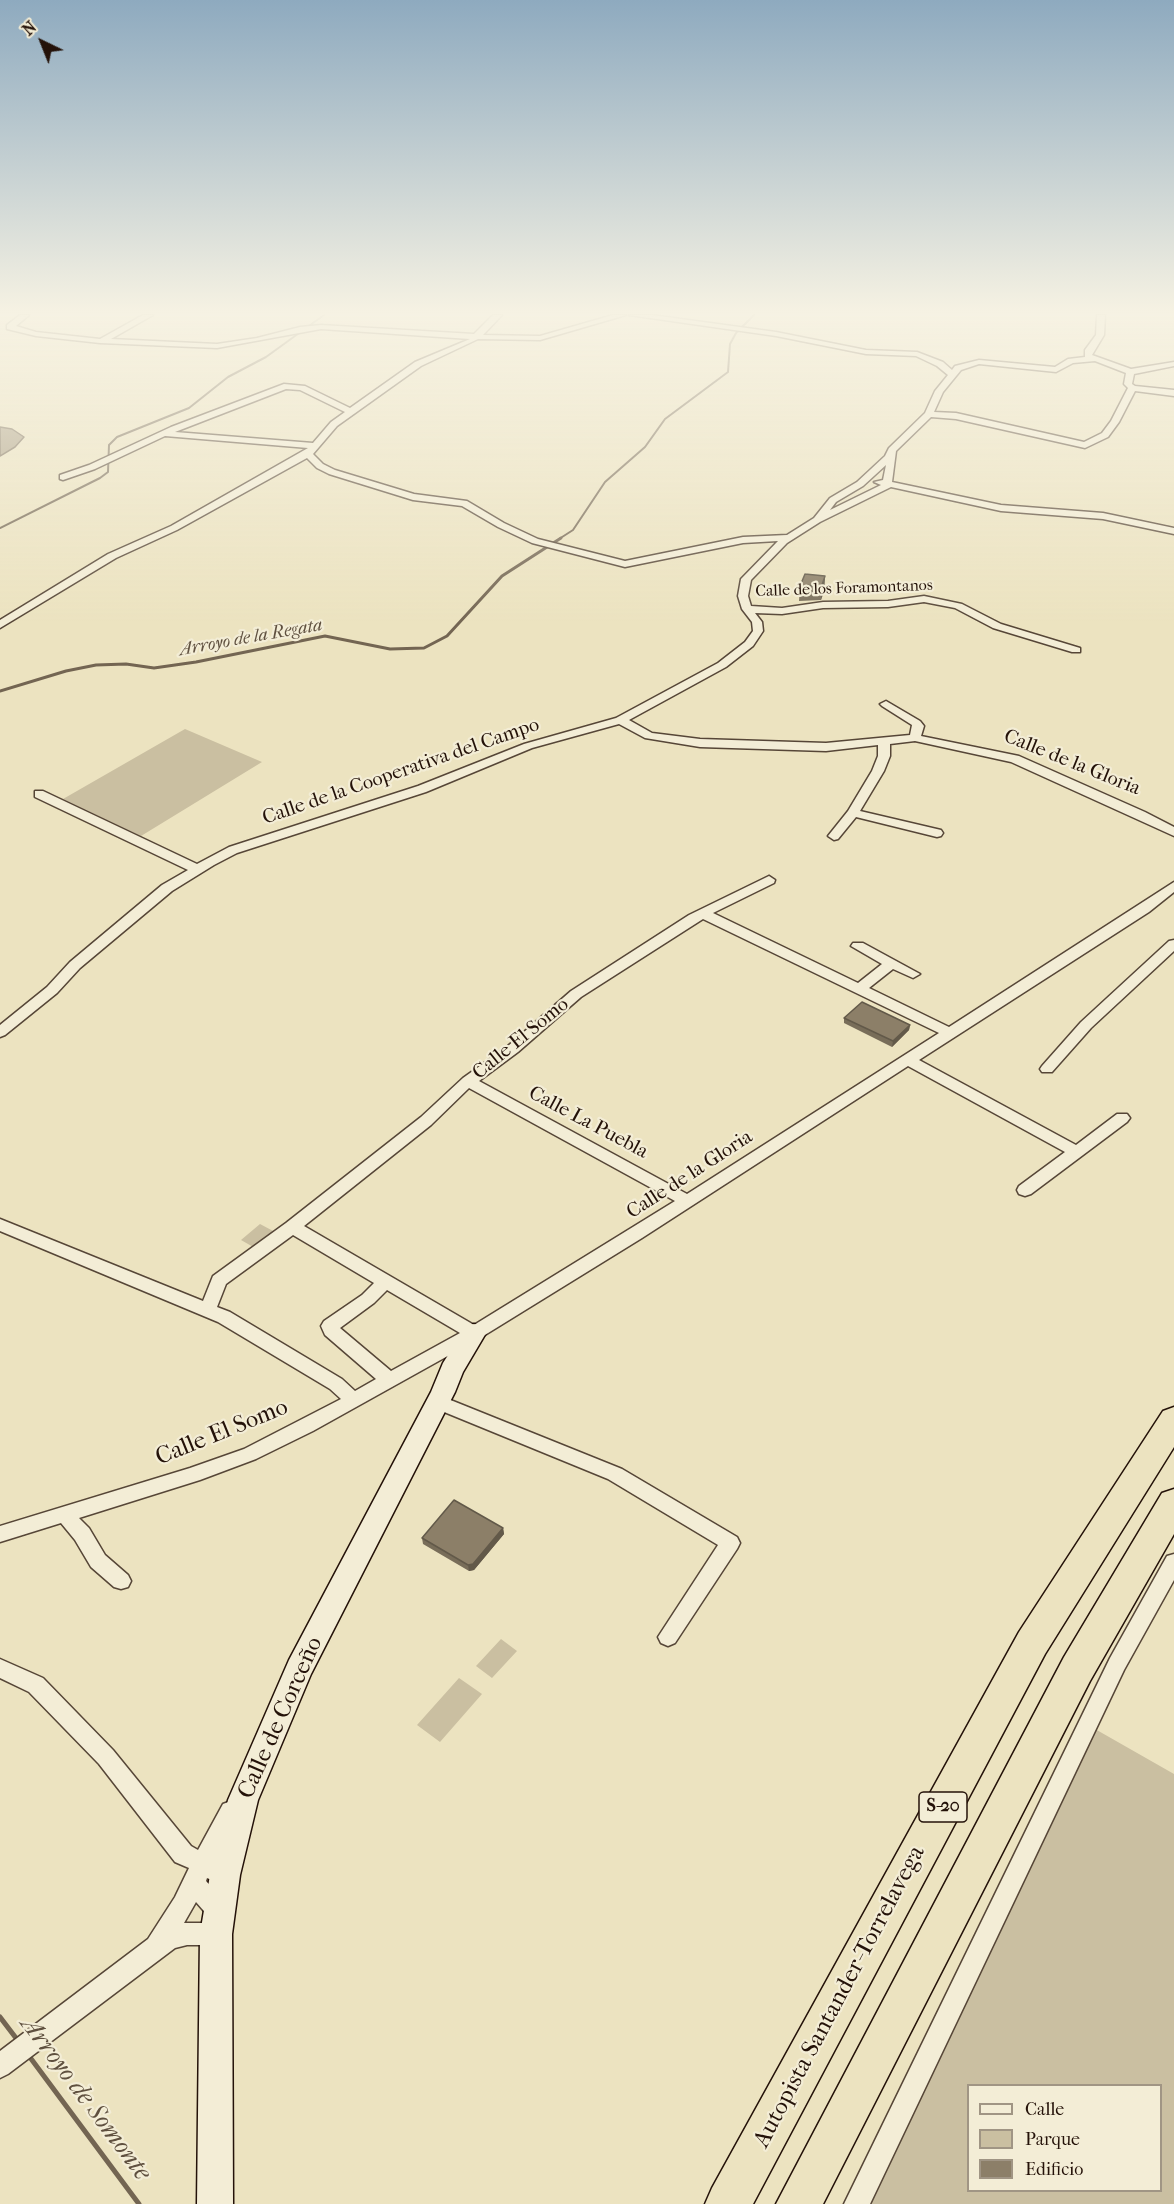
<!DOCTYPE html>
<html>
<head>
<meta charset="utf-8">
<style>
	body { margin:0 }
	#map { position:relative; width:1174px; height:2204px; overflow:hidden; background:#ece3c0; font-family:"IM FELL French Canon",serif }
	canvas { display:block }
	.legend { position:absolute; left:967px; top:2084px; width:195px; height:108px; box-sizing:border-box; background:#f3edd6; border:2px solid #a09584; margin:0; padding:8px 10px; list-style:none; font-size:18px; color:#241209 }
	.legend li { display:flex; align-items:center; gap:12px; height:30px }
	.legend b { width:30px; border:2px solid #a09584 }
	.north { position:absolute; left:12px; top:12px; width:60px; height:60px; -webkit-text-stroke:4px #f3edd6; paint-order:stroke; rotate:317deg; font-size:16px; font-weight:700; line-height:24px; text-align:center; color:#241209 }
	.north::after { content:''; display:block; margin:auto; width:21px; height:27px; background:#241209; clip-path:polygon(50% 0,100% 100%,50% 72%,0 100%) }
</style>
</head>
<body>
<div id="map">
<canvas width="1174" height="2204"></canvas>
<ul class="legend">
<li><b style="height:8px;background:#f3edd6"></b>Calle</li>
<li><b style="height:16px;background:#cabfa1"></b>Parque</li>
<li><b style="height:16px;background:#8c7f68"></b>Edificio</li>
</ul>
<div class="north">N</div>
</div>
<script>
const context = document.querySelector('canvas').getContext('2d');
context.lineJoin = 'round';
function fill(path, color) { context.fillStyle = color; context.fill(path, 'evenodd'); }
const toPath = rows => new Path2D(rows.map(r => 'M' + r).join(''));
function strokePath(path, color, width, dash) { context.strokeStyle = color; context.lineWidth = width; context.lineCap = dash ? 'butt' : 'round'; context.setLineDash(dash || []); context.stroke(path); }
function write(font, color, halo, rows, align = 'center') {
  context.font = font + ' "IM FELL French Canon",serif'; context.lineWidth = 4.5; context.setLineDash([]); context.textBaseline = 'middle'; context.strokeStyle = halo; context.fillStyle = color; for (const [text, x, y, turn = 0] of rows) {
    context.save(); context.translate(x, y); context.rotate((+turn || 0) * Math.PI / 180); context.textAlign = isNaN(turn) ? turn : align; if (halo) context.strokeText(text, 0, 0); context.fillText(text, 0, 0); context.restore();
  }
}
fill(toPath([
	[185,729,262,762,141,836,63,799],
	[260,1224,275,1232,255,1248,241,1240],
	[501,1639,517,1651,492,1678,476,1666],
	[459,1678,482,1694,440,1742,417,1725],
	[1095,1729,1174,1774,1174,2204,871,2204,1009,1905],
	[968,2086,1160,2086,1160,2190,968,2190]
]), '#cabfa1');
const water = toPath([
	[0,427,12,429,24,437,15,447,0,456,0,427]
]);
fill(water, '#a89c82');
strokePath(water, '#736552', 1.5);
strokePath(toPath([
	[0,528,100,478,108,472,109,445,117,437,189,408,228,377,266,357,324,315],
	[559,539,573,530,605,482,645,447,665,419,728,372,730,344,736,333,754,315]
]), '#736552', 2);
strokePath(toPath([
	[0,691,66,671,96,665,126,664,154,668,196,662,325,636,390,649,424,648,447,636,502,576,561,538]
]), '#736552', 3);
strokePath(toPath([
	[0,2017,19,2042],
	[29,2056,139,2204]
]), '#736552', 5);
const street = toPath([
	[20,315,29,315,16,326,36,332,100,339,143,315,153,315,111,339,217,344,257,338,300,327,321,325,474,334,493,315,502,315,483,335,540,336,613,315,626,315,540,340,478,339,421,366,337,426,313,454,323,464,335,470,414,494,467,501,504,523,538,539,625,561,743,537,787,535,814,518,830,498,857,482,885,456,889,448,925,413,935,391,948,375,937,366,916,356,866,354,776,336,629,315,652,315,776,332,866,350,917,352,943,362,952,370,955,366,979,360,1055,367,1068,359,1085,357,1085,350,1096,335,1097,315,1105,315,1104,335,1092,355,1131,369,1174,362,1174,366,1134,374,1132,384,1135,386,1174,390,1174,396,1135,391,1119,422,1108,437,1085,448,956,419,931,417,896,451,892,482,1001,505,1103,513,1174,528,1174,534,1103,519,1001,511,891,487,820,522,787,543,751,580,748,596,751,606,782,608,823,602,888,601,924,596,962,604,1001,624,1080,648,1080,652,1072,652,993,628,955,608,924,602,888,607,823,608,782,614,755,613,762,622,763,631,753,646,726,667,629,720,652,733,700,739,826,743,910,735,912,725,882,706,880,704,886,701,920,721,924,726,921,736,1019,756,1145,812,1174,827,1174,836,1011,762,915,741,890,744,890,756,884,771,860,811,941,830,943,833,941,836,937,837,856,817,838,839,834,840,828,836,848,811,872,771,878,756,878,745,826,751,700,747,645,738,619,724,532,748,426,792,237,853,214,865,172,891,80,968,57,993,5,1035,0,1037,0,1025,47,987,70,962,162,885,188,870,35,797,35,791,43,791,197,864,229,847,418,786,524,744,616,718,718,663,745,642,753,631,752,622,742,609,738,596,741,579,778,541,743,543,625,567,532,543,498,527,462,506,413,500,329,474,317,468,307,458,177,530,116,558,0,628,0,620,108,554,171,526,308,448,165,436,95,469,63,480,60,479,60,475,89,465,171,427,284,384,305,386,350,408,415,362,470,339,321,329,217,348,100,343,36,336,7,329,7,325,20,315],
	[1095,361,1126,373,1124,384,1128,388,1111,421,1102,433,1084,442,956,413,934,412,943,392,961,370,979,364,1056,372,1073,363,1095,361],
	[286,389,300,390,345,412,331,422,313,443,175,432,286,389],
	[886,465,883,480,874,482,881,485,830,510,836,502,863,486,886,465],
	[769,876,775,880,774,883,713,913,858,983,882,964,851,946,853,943,863,943,920,974,913,978,893,969,869,988,949,1027,1174,882,1174,892,1149,912,919,1060,1076,1145,1117,1114,1127,1114,1130,1118,1127,1122,1031,1194,1025,1196,1019,1194,1017,1190,1019,1186,1065,1152,908,1066,642,1238,480,1338,313,1431,256,1459,200,1480,79,1518,89,1528,105,1555,128,1575,131,1581,128,1587,121,1589,114,1587,91,1567,75,1540,61,1523,0,1542,0,1526,190,1468,244,1449,341,1399,330,1389,218,1322,0,1231,0,1219,203,1301,213,1276,286,1223,421,1117,463,1078,508,1046,571,991,689,915,769,876],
	[703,919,939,1033,687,1194,479,1081,518,1052,581,997,703,919],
	[469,1088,675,1201,474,1325,304,1226,431,1125,469,1088],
	[293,1235,374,1283,362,1295,324,1321,321,1326,325,1335,376,1379,355,1391,342,1379,230,1312,217,1307,226,1284,293,1235],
	[387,1290,460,1333,391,1371,340,1328,374,1303,387,1290],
	[1174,940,1174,951,1091,1028,1052,1072,1042,1072,1040,1069,1042,1066,1081,1022,1169,941,1174,940],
	[438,1395,622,1469,737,1537,740,1543,737,1549,675,1643,668,1646,661,1643,658,1637,718,1545,608,1479,432,1407,429,1402,432,1397,438,1395],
	[1174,1554,1174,1580,1124,1670,870,2204,844,2204,1110,1658,1167,1556,1174,1554],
	[0,1659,43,1678,113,1750,191,1846,198,1850,223,1804,231,1801,239,1804,242,1811,216,1859,233,1867,236,1875,233,1883,225,1886,207,1878,206,1881,226,1902,229,1910,226,1918,218,1921,210,1918,196,1902,184,1923,216,1923,224,1926,227,1934,224,1942,216,1945,187,1945,175,1948,8,2074,0,2078,0,2051,148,1939,175,1897,189,1868,175,1862,99,1764,29,1692,0,1678,0,1659]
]);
const secondary = toPath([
	[474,1324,482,1327,486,1333,463,1372,455,1392,311,1674,258,1800,240,1875,232,1934,233,2204,197,2204,200,1934,210,1875,228,1800,289,1660,431,1392,443,1363,466,1327,474,1324]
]);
const highway = toPath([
	[1174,1407,1174,1447,1045,1654,753,2204,705,2204,712,2188,1019,1632,1163,1411,1174,1407],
	[1174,1489,1174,1534,1090,1681,823,2204,776,2204,1064,1657,1162,1493,1174,1489]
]);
strokePath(street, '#564637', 3);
strokePath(secondary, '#241209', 3);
strokePath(highway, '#241209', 3);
fill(street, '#f3edd6');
fill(secondary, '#f3edd6');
fill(highway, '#ece3c0');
fill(toPath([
	[825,576,824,591,821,600,799,601,800,586],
	[844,1018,910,1025,909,1030,892,1047,844,1023],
	[503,1528,504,1534,474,1570,469,1571,423,1544,422,1538]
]), '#786d59');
fill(toPath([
	[825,576,824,591,821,600,822,585],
	[910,1025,909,1030,892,1047,893,1041],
	[503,1528,504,1534,474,1570,469,1571,468,1565]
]), '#625949');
const building = toPath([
	[805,574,825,576,822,585,800,586,805,574],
	[862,1002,910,1025,893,1041,844,1018,862,1002],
	[454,1500,503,1528,473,1564,468,1565,422,1538,454,1500]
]);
fill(building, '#8c7f68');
strokePath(building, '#625949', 1.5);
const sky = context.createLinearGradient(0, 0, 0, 624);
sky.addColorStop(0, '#8eaabf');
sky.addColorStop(0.5, '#f6f2e3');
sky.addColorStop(1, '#f6f2e300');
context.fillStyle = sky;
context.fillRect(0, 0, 1174, 624);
write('16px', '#241209', '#f3edd6', [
	["Calle de los Foramontanos",844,589,-2]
]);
write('italic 18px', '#5f503f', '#f3edd6', [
	["Arroyo de la Regata",251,638,-10]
]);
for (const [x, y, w] of [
	[943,1807,48]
]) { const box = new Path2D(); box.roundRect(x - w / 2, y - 15, w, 30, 4.5); context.fillStyle = '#f3edd6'; context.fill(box); strokePath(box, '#241209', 1.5); }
write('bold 18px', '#241209', null, [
	["S-20",943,1807]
]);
write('20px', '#241209', '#f3edd6', [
	["Calle de la Gloria",1072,763,22],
	["Calle de la Cooperativa del Campo",401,772,-19],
	["Calle El Somo",521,1039,-39],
	["Calle La Puebla",588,1123,28],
	["Calle de la Gloria",690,1175,-33]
]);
write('24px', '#241209', '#f3edd6', [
	["Calle El Somo",222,1433,-22],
	["Calle de Corceño",281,1718,-66],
	["Autopista Santander-Torrelavega",840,1997,-62]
]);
write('italic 26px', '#5f503f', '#f3edd6', [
	["Arroyo de Somonte",85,2099,53]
]);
</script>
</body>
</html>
